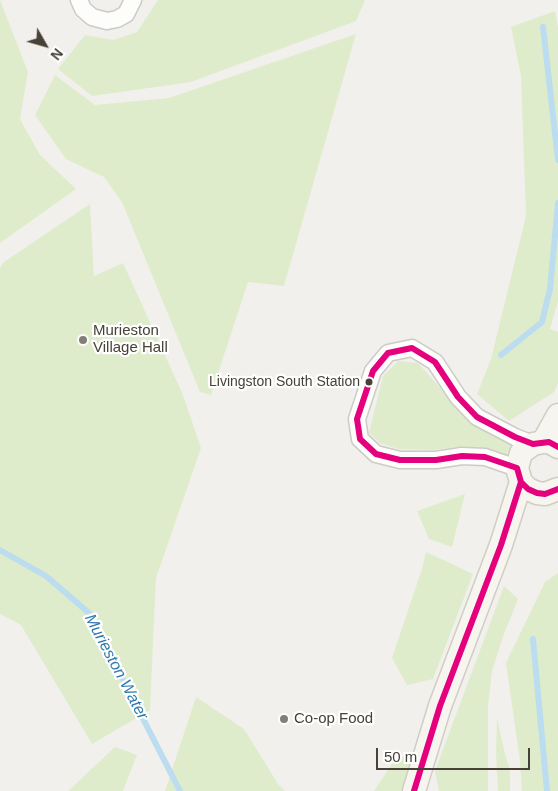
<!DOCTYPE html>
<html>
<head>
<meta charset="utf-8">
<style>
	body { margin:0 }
	#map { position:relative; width:558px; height:791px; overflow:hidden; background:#f1f0ec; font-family:Arial,sans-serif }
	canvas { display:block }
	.north { position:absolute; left:20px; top:20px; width:50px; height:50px; -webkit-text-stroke:4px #fff; paint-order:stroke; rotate:128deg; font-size:14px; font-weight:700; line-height:20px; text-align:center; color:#484137 }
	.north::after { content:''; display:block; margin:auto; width:18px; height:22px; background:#484137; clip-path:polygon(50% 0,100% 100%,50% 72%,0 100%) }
	.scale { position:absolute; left:376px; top:748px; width:154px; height:22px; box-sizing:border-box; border:2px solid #484137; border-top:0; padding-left:6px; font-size:15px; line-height:18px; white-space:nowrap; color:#484137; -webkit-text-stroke:4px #fff; paint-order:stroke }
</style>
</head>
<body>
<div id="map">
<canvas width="558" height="791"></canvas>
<div class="north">N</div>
<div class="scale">50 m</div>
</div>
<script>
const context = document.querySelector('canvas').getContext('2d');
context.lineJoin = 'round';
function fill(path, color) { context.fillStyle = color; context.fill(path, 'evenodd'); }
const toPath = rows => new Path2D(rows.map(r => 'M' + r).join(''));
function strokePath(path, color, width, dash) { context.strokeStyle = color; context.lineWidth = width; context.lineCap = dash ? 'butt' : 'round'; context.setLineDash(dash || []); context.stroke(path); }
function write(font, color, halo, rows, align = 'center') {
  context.font = font + ' Arial,sans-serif'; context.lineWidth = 4.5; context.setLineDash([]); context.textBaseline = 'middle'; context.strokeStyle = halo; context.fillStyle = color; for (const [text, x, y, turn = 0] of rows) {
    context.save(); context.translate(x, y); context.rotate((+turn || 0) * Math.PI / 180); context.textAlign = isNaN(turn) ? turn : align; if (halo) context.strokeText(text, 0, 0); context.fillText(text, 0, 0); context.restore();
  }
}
fill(toPath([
	[0,0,28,72,20,119,40,155,76,189,0,243],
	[158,0,365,0,356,21,191,82,92,96,58,69,85,35,113,40,137,32],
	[555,11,558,27,558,301,550,329,558,332,558,383,554,392,509,421,477,394,491,359,526,216,521,76,511,27],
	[356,34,284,286,248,282,211,395,200,392,122,202,104,177,66,159,35,115,55,75,95,105,169,98],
	[90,204,94,276,123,263,183,395,201,448,156,578,150,710,92,744,21,625,0,614,0,268,4,262],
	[398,361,418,363,467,418,512,442,506,457,482,448,458,447,432,450,398,449,380,443,369,433,383,376],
	[465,494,452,547,429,539,417,511],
	[426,552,473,574,433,679,407,685,392,658,422,569],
	[558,573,558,791,522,791,520,761,506,663,545,582],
	[504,586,518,599,504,634,492,671,488,707,488,791,439,791,435,771],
	[196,697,244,729,278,784,285,791,165,791],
	[497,718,506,758,510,769,510,791,498,791,496,754],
	[115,747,137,755,123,791,68,791],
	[398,755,411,760,402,791,374,791]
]), '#dfeccc');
strokePath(toPath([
	[543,27,558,160],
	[501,355,542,322,550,289,558,203],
	[0,550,46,576,89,613,180,791],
	[533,639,547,791]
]), '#bcdcef', 6);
const street = toPath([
	[79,0,83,9,92,17,107,21,117,19,126,14,133,0],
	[517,468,485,457,462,456,436,460,400,460,376,454,360,439,357,419,373,371,388,353,412,348,435,362,458,397,477,417,515,437,533,444]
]);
const secondary = toPath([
	[543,442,558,415],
	[558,447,549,442,543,442,533,444,521,453,517,468,521,482,528,489,537,493,545,494,558,489],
	[414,791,440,706,501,545,521,482]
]);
strokePath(street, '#cdcbc7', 19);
strokePath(secondary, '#d1cdc3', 25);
strokePath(street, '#fdfdfc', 16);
strokePath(secondary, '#f7f5ef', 22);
strokePath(toPath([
	[558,447,549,442,533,444,515,437,477,417,458,397,435,362,412,348,388,353,373,371,357,419,360,439,376,454,400,460,436,460,462,456,485,457,517,468,521,482,528,489,537,493,545,494,558,489],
	[414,791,440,706,501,545,521,482]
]), '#e5007d', 6);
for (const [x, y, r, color] of [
	[83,340,5,"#837e76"],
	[369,382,4.5,"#484137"],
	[284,719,5,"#837e76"]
]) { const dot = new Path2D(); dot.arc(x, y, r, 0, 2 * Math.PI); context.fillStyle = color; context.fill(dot); strokePath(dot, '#fff', 2); }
write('14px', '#484137', '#fff', [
	["Livingston South Station",360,382]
], 'right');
write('15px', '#484137', '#fff', [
	["Murieston",93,331],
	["Village Hall",93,348],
	["Co-op Food",294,719]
], 'left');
write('italic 16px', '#2e7aad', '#fff', [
	["Murieston Water",116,667,62]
]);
</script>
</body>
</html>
